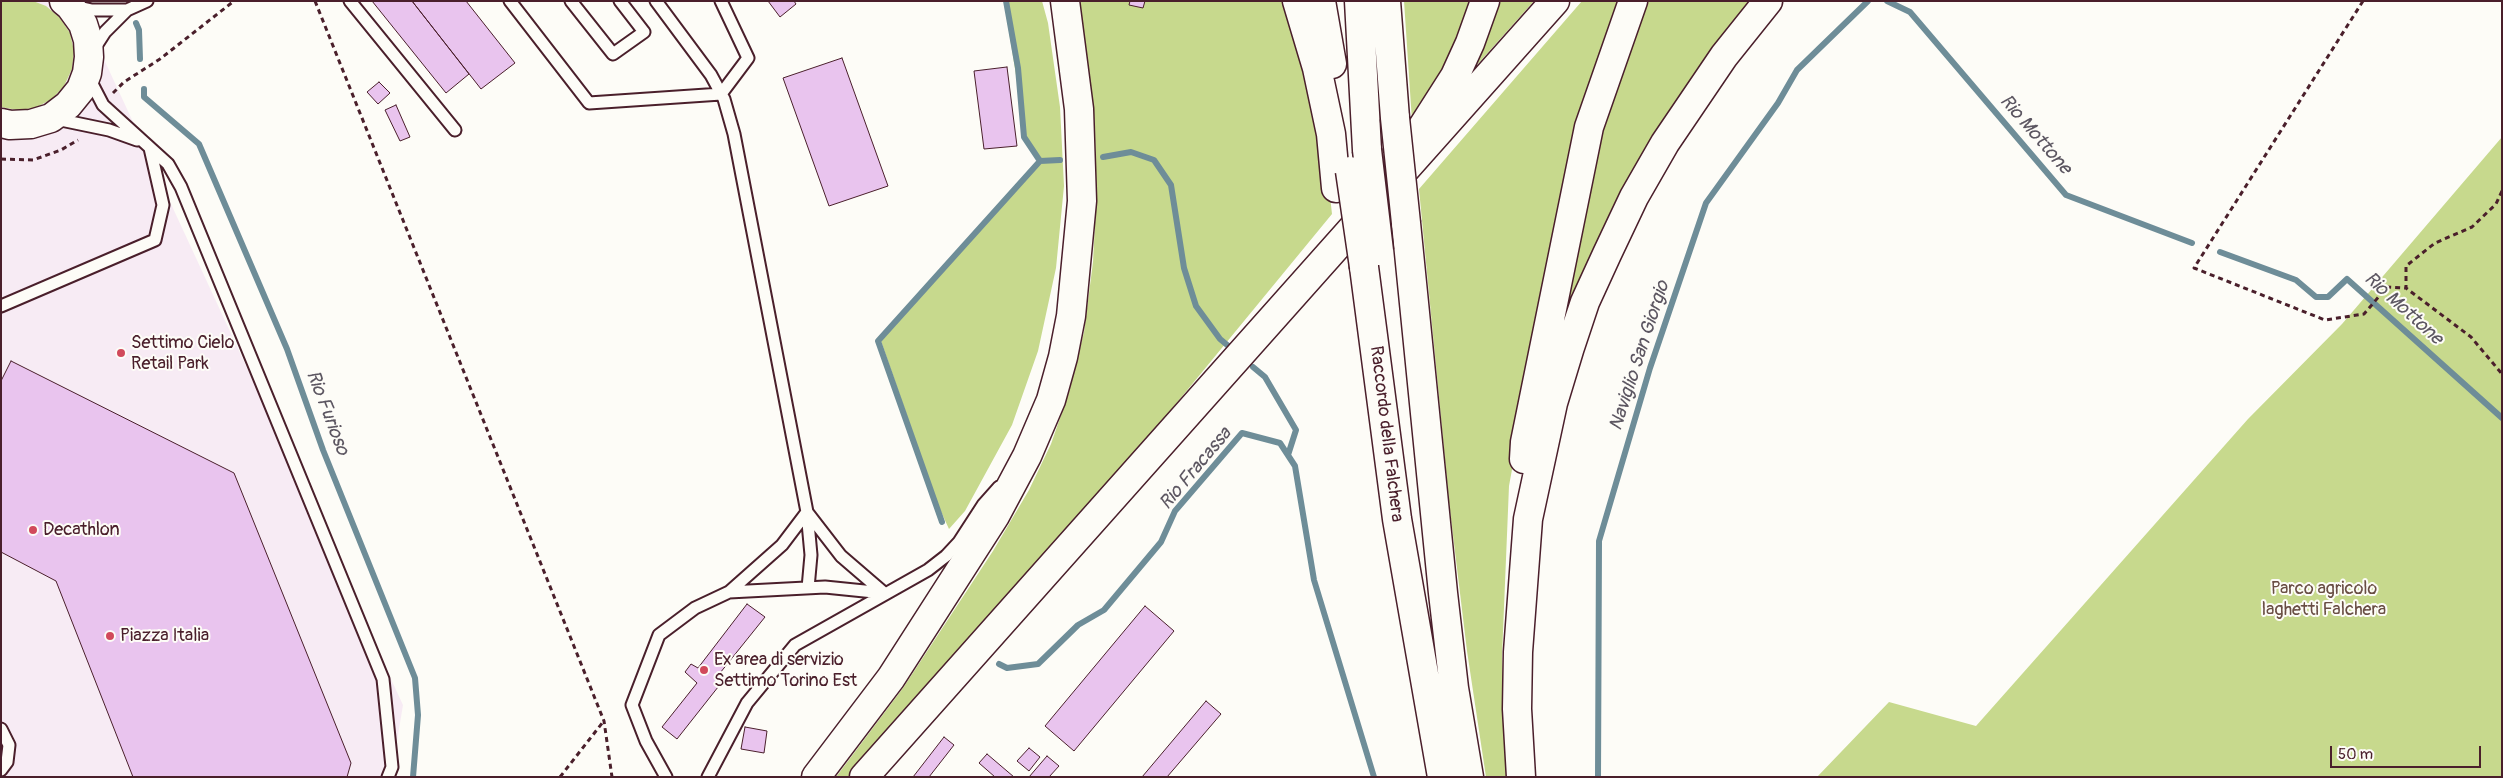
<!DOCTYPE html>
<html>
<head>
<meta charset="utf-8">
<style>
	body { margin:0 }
	#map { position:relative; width:2503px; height:778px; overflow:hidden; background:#fdfcf7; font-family:Pangolin,sans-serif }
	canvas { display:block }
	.frame { position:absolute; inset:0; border:2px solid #4a1f2b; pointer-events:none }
	.scale { position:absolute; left:2330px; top:746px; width:151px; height:22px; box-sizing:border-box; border:2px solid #4a1f2b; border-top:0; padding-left:6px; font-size:15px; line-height:18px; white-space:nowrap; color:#4a1f2b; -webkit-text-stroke:4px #fdfcf7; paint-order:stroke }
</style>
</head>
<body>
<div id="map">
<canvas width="2503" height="778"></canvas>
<div class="frame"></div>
<div class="scale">50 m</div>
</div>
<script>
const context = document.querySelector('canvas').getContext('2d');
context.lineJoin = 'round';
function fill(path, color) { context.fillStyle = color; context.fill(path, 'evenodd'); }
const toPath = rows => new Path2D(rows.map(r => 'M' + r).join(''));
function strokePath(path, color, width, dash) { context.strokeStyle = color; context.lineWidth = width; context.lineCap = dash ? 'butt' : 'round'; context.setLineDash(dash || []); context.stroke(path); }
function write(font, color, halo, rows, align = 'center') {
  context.font = font + ' Pangolin,sans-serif'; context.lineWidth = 4; context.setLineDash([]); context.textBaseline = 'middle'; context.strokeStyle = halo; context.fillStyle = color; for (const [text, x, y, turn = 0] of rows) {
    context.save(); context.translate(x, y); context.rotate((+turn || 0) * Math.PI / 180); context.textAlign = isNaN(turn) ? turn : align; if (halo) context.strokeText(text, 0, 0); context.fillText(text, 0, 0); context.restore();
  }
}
fill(toPath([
	[1,1,77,1,403,705,391,777,1,777]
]), '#f7ebf4');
fill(toPath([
	[33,1,46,6,60,18,70,33,74,51,72,69,64,86,52,99,35,108,17,110,1,107,1,2],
	[1004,1,1042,1,1048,23,1060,107,1064,186,1056,268,1038,351,1012,425,965,511,949,529,938,505,881,341,1041,163,1041,158,1026,137],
	[1080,1,1286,1,1323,134,1332,214,1124,467,848,777,836,777,903,688,993,551,1029,490,1051,444,1069,392,1084,332,1093,262,1096,204,1095,126],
	[1404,1,1472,1,1462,33,1436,85,1412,121],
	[1494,1,1534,1,1476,66,1472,63],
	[1582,1,1623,1,1519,431,1509,486,1502,656,1506,777,1486,777,1467,651,1449,502,1419,189],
	[1646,1,1751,1,1573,299,1568,297,1600,138,1621,66],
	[2502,137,2502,777,1817,777,1889,702,1976,726,2248,419,2342,324]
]), '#c7d98d');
strokePath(toPath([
	[1006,1,1018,68,1024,137,1040,161,1060,160],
	[1887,1,1910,12,2066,195,2192,243],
	[136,23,139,30,140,59],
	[144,89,144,97,199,144,287,349,323,450,415,678,418,715,413,777],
	[1103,157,1131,152,1154,160,1171,185,1184,268,1196,306,1220,339,1232,349],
	[2220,252,2296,280,2316,297,2328,297,2347,279,2502,418],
	[1253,367,1265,377,1296,430,1288,455],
	[942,522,878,341,1040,161],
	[999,664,1007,668,1038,664,1078,625,1104,610,1161,542,1175,511,1242,433,1280,443,1295,466,1314,580,1374,777],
	[1598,777,1599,541,1650,368,1706,203,1778,103,1797,70,1868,1]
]), '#6e8d98', 6);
const building = toPath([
	[372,1,412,1,469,74,446,93,372,1],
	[412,1,466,1,515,63,481,89,412,1],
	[768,1,794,1,796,4,780,17,768,1],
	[1130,1,1145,1,1143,8,1129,5,1130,1],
	[842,58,888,186,829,206,783,78,842,58],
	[1007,67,1017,146,984,149,974,71,1007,67],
	[379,82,390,93,378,104,367,92,379,82],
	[396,105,410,137,400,141,385,110,396,105],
	[11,361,234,473,351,763,347,777,133,777,56,581,1,552,1,381,11,361],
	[747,604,765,617,720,673,722,682,677,739,662,727,697,683,685,672,691,664,698,668,747,604],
	[1145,606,1174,631,1074,751,1045,726,1145,606],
	[1206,701,1221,714,1167,777,1142,777,1206,701],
	[745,727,767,731,764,753,741,749,745,727],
	[944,737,954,745,929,777,913,777,944,737],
	[1029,748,1040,757,1029,771,1017,761,1029,748],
	[987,754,1014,777,995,777,979,763,987,754],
	[1047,756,1059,766,1049,777,1029,777,1047,756]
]);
fill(building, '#e9c4ee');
strokePath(building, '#4a1f2b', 1);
const service = toPath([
	[350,1,455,130],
	[510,1,589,103,721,94,748,58,721,1],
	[571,1,613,54,644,32,620,1],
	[656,1,711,75,724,99,734,134,807,512,811,555,808,588],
	[74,6,92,10,127,10],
	[94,49,105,32,127,10,147,1],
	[89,78,103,105,168,164,181,187,383,679,392,767,388,777],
	[56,119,109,130,137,140],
	[1,306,155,240,163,205,150,148],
	[729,592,782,545,807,512,841,556,884,593],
	[1,729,9,745,7,762,1,770],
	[666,777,646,741,632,705,659,635,695,608,729,592,825,587,884,593],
	[708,777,747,703,795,645,928,570,946,556,959,542,983,505,999,487]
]);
const tertiary = toPath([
	[1,123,10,125,31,124,51,118,68,105,81,89,87,73,89,57,88,40,83,24,70,6,64,1]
]);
const motorway = toPath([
	[1297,1,1317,68,1331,134,1336,188],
	[1321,1,1332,64],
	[1359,1,1367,150],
	[1386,1,1395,118],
	[1418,134,1455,76,1470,43,1485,1],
	[1406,223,1443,593,1454,688,1469,777],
	[1364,267,1397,519,1442,777],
	[1524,459,1525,442,1589,127,1633,1],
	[816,777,891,678,995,516,1027,456,1051,400,1063,357,1071,316,1082,201,1079,109,1065,1],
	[864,777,1555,1],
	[1521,777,1517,709,1518,652,1528,519,1553,403,1570,347,1585,302,1607,254,1634,197,1665,143,1724,56,1768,1]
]);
strokePath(service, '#4a1f2b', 15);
strokePath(tertiary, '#4a1f2b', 31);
strokePath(motorway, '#4a1f2b', 31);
strokePath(toPath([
	[315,1,604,721,612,777],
	[2363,1,2194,268,2325,320,2364,314,2387,287,2406,288],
	[113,93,124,82,160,59,234,1],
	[1,159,33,160,61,150,78,140],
	[2502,191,2496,204,2472,227,2435,243,2406,266,2406,288,2471,337,2502,374],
	[560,777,603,722]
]), '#4a1f2b', 3, [5, 4]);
strokePath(service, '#fdfcf7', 11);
strokePath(tertiary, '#fdfcf7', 28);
strokePath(motorway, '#fdfcf7', 28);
const motorwayBridge = toPath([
	[1395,118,1406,223],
	[1367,150,1379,251],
	[1350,171,1364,267]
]);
strokePath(motorwayBridge, '#4a1f2b', 31, []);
strokePath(motorwayBridge, '#fdfcf7', 28);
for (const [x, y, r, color] of [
	[121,353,5,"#d1495b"],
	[33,530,5,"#d1495b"],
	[110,636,5,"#d1495b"],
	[704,670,5,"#d1495b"]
]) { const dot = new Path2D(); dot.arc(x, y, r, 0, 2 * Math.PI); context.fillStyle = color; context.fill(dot); strokePath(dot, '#fdfcf7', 2); }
write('18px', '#4a1f2b', '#fdfcf7', [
	["Settimo Cielo",131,343],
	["Retail Park",131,364],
	["Decathlon",43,530],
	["Piazza Italia",120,636],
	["Ex area di servizio",714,660],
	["Settimo Torino Est",714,681]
], 'left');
write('18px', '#4a1f2b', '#fdfcf7', [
	["Raccordo della Falchera",1386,434,83]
]);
write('18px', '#694e44', '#fdfcf7', [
	["Parco agricolo",2324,589],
	["laghetti Falchera",2324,610]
]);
write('italic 19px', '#5c5661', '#fdfcf7', [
	["Rio Mottone",2035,135,49],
	["Rio Mottone",2403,309,42],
	["Naviglio San Giorgio",1640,356,-72],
	["Rio Furioso",327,413,69],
	["Rio Fracassa",1196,469,-50]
]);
</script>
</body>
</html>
